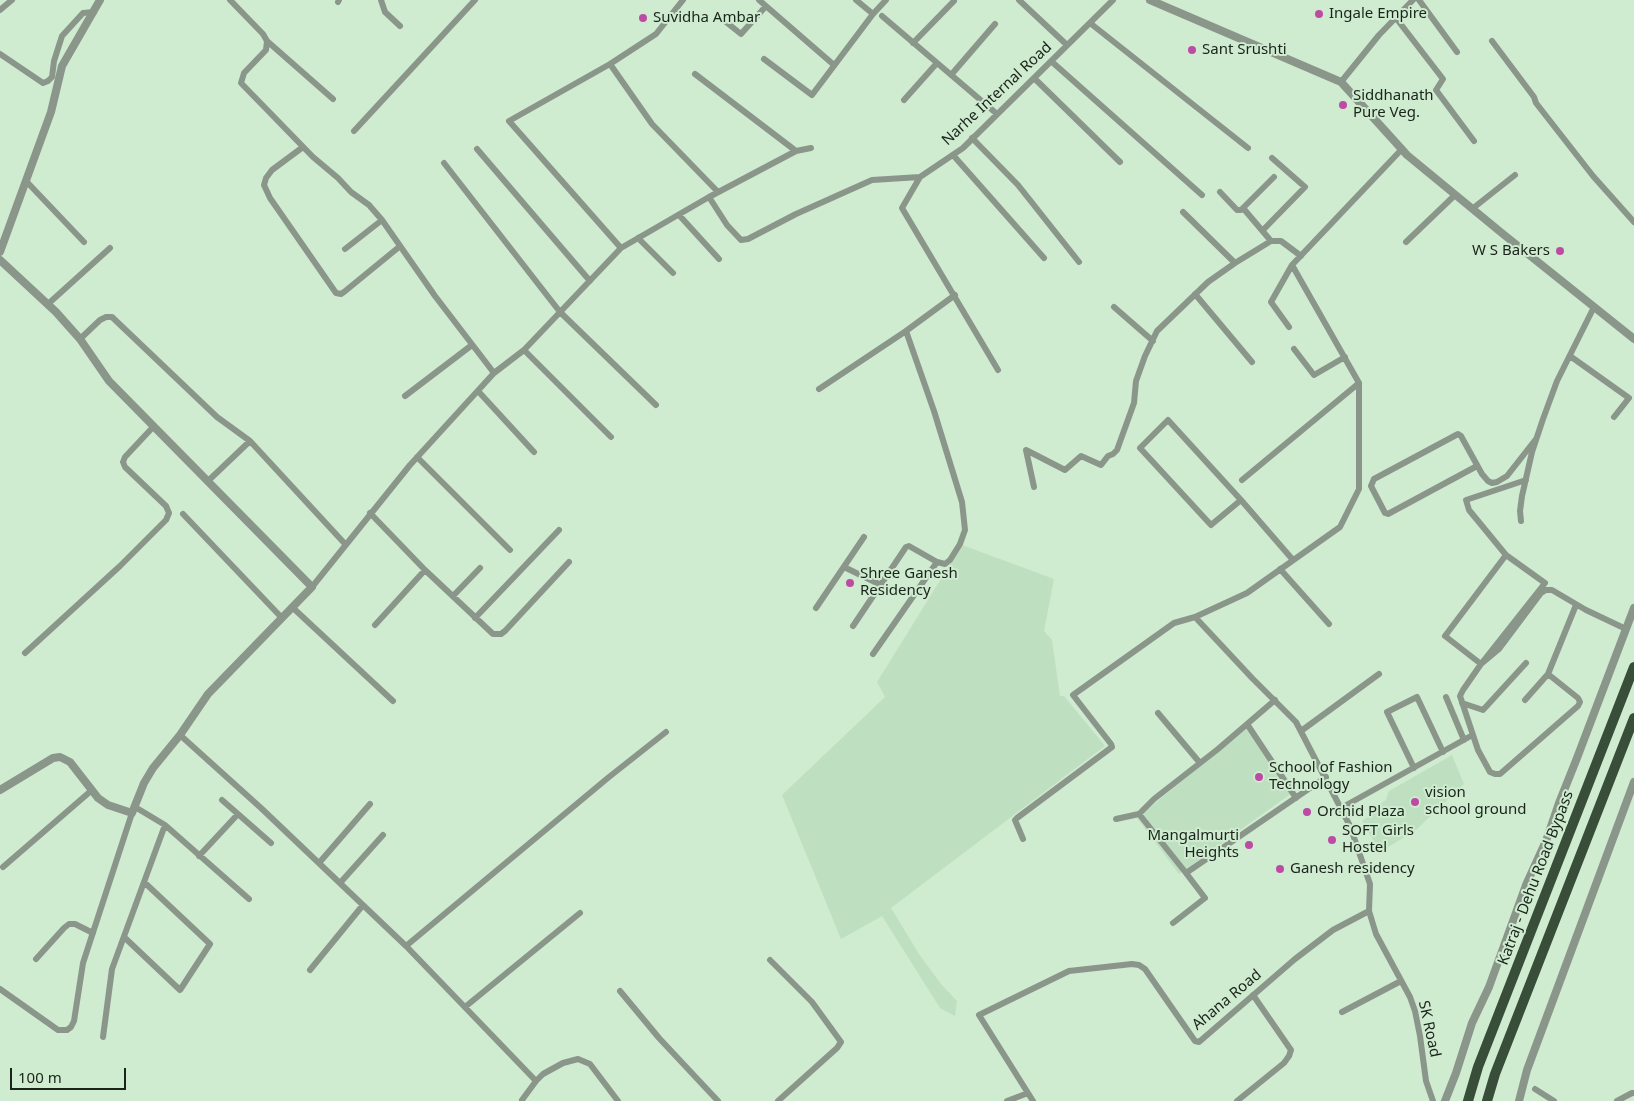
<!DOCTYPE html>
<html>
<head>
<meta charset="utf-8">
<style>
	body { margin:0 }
	#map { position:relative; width:1634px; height:1101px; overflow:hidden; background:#cfebd0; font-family:"Noto Sans",sans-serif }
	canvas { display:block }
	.scale { position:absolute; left:10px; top:1068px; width:116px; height:22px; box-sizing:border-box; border:2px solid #1a241a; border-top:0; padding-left:6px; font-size:15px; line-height:18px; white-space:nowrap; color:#1a241a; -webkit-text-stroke:4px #cfebd0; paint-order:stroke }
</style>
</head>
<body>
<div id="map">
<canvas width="1634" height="1101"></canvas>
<div class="scale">100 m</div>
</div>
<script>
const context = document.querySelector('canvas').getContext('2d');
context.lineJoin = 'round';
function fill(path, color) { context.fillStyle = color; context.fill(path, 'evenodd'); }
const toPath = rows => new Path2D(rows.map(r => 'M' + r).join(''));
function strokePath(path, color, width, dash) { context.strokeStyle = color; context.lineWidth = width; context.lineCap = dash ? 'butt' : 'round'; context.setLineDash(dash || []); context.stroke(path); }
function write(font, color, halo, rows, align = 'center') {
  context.font = font + ' "Noto Sans",sans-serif'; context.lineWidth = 4; context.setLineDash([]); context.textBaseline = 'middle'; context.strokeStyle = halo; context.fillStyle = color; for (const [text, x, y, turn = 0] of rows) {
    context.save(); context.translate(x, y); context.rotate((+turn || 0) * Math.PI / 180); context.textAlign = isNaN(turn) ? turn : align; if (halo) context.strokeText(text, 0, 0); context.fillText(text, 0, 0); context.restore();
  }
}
fill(toPath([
	[962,545,1054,579,1044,631,1052,640,1060,696,1064,696,1105,746,891,908,919,954,941,984,957,1001,955,1016,940,1008,882,916,841,939,782,795,885,697,877,682],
	[1250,725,1296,790,1179,874,1137,818],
	[1452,755,1464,784,1416,830,1380,852,1362,821,1372,814,1372,810,1386,800,1389,791]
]), '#bfe0c0');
strokePath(toPath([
	[230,0,263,34,267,41,266,50,244,73,241,83,313,157,338,178,351,192,369,205,382,220,435,296,494,373],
	[381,0,385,12,400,26],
	[759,0,834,65],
	[856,0,873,14],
	[1019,0,1067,45],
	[1419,0,1457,52],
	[338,2,339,0],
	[0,10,12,0],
	[882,16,997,114],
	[721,18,741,34,766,6],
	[1396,18,1443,79,1436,90,1474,141],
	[1090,23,1248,148],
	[267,41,333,99],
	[1492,41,1534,97,1536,103,1593,176,1634,222],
	[913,43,954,1],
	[0,54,43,83,48,81,52,77,54,61,62,36,83,13,94,12],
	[764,59,812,95,873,14,886,0],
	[1051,61,1202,195],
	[610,64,652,124,718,192],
	[695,74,796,151],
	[951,75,995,24],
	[1034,78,1120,162],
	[1341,82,1379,35,1413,0],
	[904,100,937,63],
	[354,131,475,0],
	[972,138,1018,185,1079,262],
	[303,147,272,170,266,178,264,185,270,198,336,293,341,294,344,292,399,247],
	[477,149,590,281],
	[953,155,1044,258],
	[444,163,560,312,656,405],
	[920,177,902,208,998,370],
	[26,181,84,242],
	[1220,192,1237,210,1241,210,1243,208],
	[709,197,727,225,741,240,748,239,796,214,872,180,920,177,963,148,1113,0],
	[1472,209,1515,175],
	[1183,212,1235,263],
	[679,215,719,259],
	[1263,230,1305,187,1272,158],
	[638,238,673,273],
	[1271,241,1243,208,1274,177],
	[1406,242,1455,195],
	[621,248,509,121,610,64,656,34,683,0],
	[345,249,382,220],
	[1195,294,1252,362],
	[48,304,110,248],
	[1114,307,1153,341],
	[1289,327,1271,302,1292,265],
	[80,339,100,320,106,317,112,317,217,417,250,441,346,545],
	[1294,349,1314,375,1345,357],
	[524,350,611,437],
	[1570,356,1629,398,1614,417],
	[819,389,906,331],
	[478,391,534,452],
	[405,396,472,345],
	[417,457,510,550],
	[1477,466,1388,514,1385,513,1371,486,1374,479,1458,434,1461,436,1482,474,1488,481,1492,483,1497,482,1507,476,1536,439],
	[1242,480,1359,383],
	[208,481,250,441],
	[1034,487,1026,450,1065,470,1081,456,1101,465,1108,456,1113,454,1117,450,1134,403,1136,381,1145,356,1157,331,1208,282,1235,263,1271,241,1281,241,1301,256],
	[1241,500,1211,525,1140,448,1168,420,1241,500,1293,560],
	[370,513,425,570,493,634,501,634,505,631,569,562],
	[183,514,282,618],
	[1521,521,1520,511,1522,496,1532,452,1543,419,1557,381,1594,307],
	[1506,555,1545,583,1481,664,1445,636,1506,555],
	[1506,555,1469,510,1466,500,1526,480],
	[844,567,881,585],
	[1280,569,1329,624],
	[312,587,410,465,494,373,524,350,621,248,709,197,796,151,811,148],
	[453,596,480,568],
	[292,607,393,701],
	[816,608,864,537],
	[1195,617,1252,678,1296,722,1350,826,1370,884,1369,911,1376,934,1410,997,1415,1011,1420,1036,1426,1081,1433,1101],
	[475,618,559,530],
	[375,625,425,570],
	[853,626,906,547,909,546,937,562,945,564,950,560,960,544,965,530,962,502,934,411,906,331,955,295],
	[25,653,120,566,166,520,169,513,166,506,125,467,123,462,125,457,154,426],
	[873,654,937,562],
	[1548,674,1576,605],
	[1446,697,1464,740],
	[1525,700,1548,674,1578,698,1580,702,1578,706,1500,774,1495,774,1490,772,1478,750,1460,696,1463,690,1481,664,1499,649,1541,593,1546,590,1552,590,1586,610,1626,629],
	[1462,703,1483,710,1526,663],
	[1158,713,1200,763],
	[1247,724,1296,798],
	[1301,731,1379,674],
	[180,735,261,808,406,946,536,1081],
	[1414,768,1387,712,1417,697,1443,752],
	[222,800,238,814],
	[135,807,165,825,249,899],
	[1341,808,1469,737],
	[1139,814,1186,873],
	[1116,819,1139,814,1154,799,1218,749,1275,700],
	[1023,839,1015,820,1017,818,1112,747,1111,744,1073,695,1174,623,1195,617,1247,593,1340,527,1359,489,1359,383,1292,265,1402,149],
	[199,856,238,814,271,843],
	[319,863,370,804],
	[3,867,92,790],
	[340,883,383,835],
	[1173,923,1205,898,1186,873,1326,777],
	[124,937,180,990,210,944,144,882],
	[406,946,609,777,666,732],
	[36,959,64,928,69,924,75,924,93,933],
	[770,960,812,1002,841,1042,837,1048,778,1101],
	[310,970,363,905],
	[0,989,58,1030,67,1030,71,1027,74,1021,83,963,132,813],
	[620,991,659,1038,718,1101],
	[465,1007,580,913],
	[1342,1012,1401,981],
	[103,1037,112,969,165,825],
	[1535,1089,1554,1101],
	[522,1100,536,1081,543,1074,563,1063,578,1059,590,1064,618,1101],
	[1007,1101,1028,1093],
	[1033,1101,979,1015,1069,971,1132,964,1139,965,1145,969,1195,1041,1199,1042,1295,959,1333,930,1369,911],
	[1237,1101,1284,1063,1289,1056,1291,1050,1253,995],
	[1617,1101,1632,1093,1634,1093]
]), '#8b968b', 6);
strokePath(toPath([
	[1150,0,1341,82,1407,155,1503,234,1634,339],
	[0,252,51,112,62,66,100,0],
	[0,260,56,312,80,339,109,381,312,587,208,694,180,735,153,768,144,783,132,813,108,805,98,798,70,762,60,757,53,758,0,790],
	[1445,1101,1456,1073,1472,1023,1489,987,1526,885,1546,841,1559,803,1577,758,1634,608],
	[1519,1101,1527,1070,1634,782]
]), '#8b968b', 8);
strokePath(toPath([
	[1468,1101,1478,1067,1634,667],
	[1487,1101,1495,1074,1634,718]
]), '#384e39', 10);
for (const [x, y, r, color] of [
	[1319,14,5,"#bd4aa4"],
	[643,18,5,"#bd4aa4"],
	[1192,50,5,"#bd4aa4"],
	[1343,105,5,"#bd4aa4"],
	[1560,251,5,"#bd4aa4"],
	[850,583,5,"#bd4aa4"],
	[1259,777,5,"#bd4aa4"],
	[1415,802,5,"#bd4aa4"],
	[1307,812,5,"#bd4aa4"],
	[1332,840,5,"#bd4aa4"],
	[1249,845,5,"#bd4aa4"],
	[1280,869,5,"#bd4aa4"]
]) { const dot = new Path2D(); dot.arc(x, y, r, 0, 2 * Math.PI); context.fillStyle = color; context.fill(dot); strokePath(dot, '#cfebd0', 2); }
write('15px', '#1a241a', '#cfebd0', [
	["Ingale Empire",1329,14],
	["Suvidha Ambar",653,18],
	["Sant Srushti",1202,50],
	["Siddhanath",1353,96],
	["Pure Veg.",1353,113],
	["W S Bakers",1550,251,"right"],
	["Shree Ganesh",860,574],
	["Residency",860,591],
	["School of Fashion",1269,768],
	["Technology",1269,785],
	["vision",1425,793],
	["school ground",1425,810],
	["Orchid Plaza",1317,812],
	["SOFT Girls",1342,831],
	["Hostel",1342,848],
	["Mangalmurti",1239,836,"right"],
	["Heights",1239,853,"right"],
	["Ganesh residency",1290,869]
], 'left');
write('15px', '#1a241a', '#cfebd0', [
	["Narhe Internal Road",997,94,-43],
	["Katraj - Dehu Road Bypass",1536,878,-69],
	["Ahana Road",1227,1000,-40],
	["SK Road",1429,1029,78]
]);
</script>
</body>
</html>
